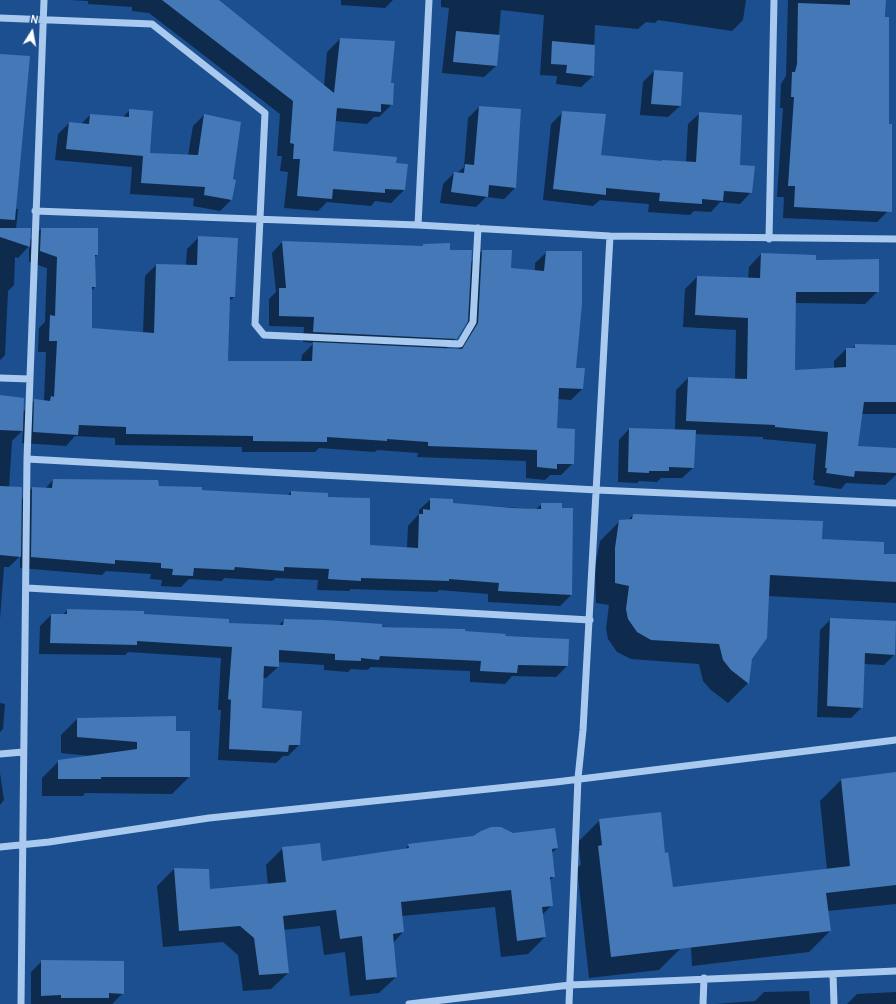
<!DOCTYPE html>
<html>
<head>
<meta charset="utf-8">
<style>
	body { margin:0 }
	#map { position:relative; width:896px; height:1004px; overflow:hidden; background:#1b4f8f; font-family:Karla,sans-serif }
	canvas { display:block }
	.north { position:absolute; left:12px; top:12px; width:40px; height:40px; -webkit-text-stroke:3px #1b4f8f; paint-order:stroke; rotate:11deg; font-size:11px; font-weight:700; line-height:16px; text-align:center; color:#fff }
	.north::after { content:''; display:block; margin:auto; width:14px; height:18px; background:#fff; clip-path:polygon(50% 0,100% 100%,50% 72%,0 100%) }
</style>
</head>
<body>
<div id="map">
<canvas width="896" height="1004"></canvas>
<div class="north">N</div>
</div>
<script>
const context = document.querySelector('canvas').getContext('2d');
context.lineJoin = 'round';
function fill(path, color) { context.fillStyle = color; context.fill(path, 'evenodd'); }
const toPath = rows => new Path2D(rows.map(r => 'M' + r).join(''));
function strokePath(path, color, width, dash) { context.strokeStyle = color; context.lineWidth = width; context.lineCap = dash ? 'butt' : 'round'; context.setLineDash(dash || []); context.stroke(path); }
fill(toPath([
	[69,0,216,0,324,86,327,52,340,39,390,84,392,104,379,117,374,117,367,124,335,121,332,152,395,163,404,190,391,203,375,201,371,206,327,202,318,211,284,208,288,172,280,171,282,156,277,156,280,114,149,13,132,11,132,7,88,4,88,1],
	[341,0,393,0,385,8,341,5],
	[441,0,746,0,743,20,732,31,658,20,655,23,646,22,638,29,595,25,593,76,581,87,556,84,557,76,540,75,544,15,501,10,496,66,484,77,442,73,449,8,441,7],
	[788,0,885,0,888,211,877,222,783,218,784,197,777,197,783,108,780,108,781,84,786,76],
	[0,55,15,209,18,209,16,229,29,241,41,229,97,255,94,258,95,287,91,291,91,329,143,334,145,276,156,265,186,265,187,249,198,238,234,297,229,301,227,362,301,362,302,355,314,343,303,342,304,327,269,326,269,299,276,292,272,253,282,242,422,247,423,245,449,251,470,263,482,251,510,269,535,271,535,263,547,252,575,369,582,389,571,400,557,399,556,429,573,463,561,475,550,475,545,480,526,478,526,461,417,457,418,453,377,450,375,452,319,448,315,452,242,452,242,447,115,445,115,438,75,436,66,446,22,443,23,430,12,441,9,488,21,500,32,488,45,489,53,480,287,496,291,492,327,498,368,546,407,548,408,526,419,514,419,510,431,499,452,504,536,509,542,504,571,595,560,606,488,602,488,594,439,590,437,592,351,589,349,591,317,590,318,580,276,578,272,581,224,578,222,581,189,579,181,587,161,586,162,580,150,579,151,574,106,571,102,575,20,568,20,556,9,567,4,567,0,619,0,396,23,412,35,400,44,401,46,352,38,352,39,328,45,322,47,268,29,262,29,246,18,258,15,257,14,285,8,291,5,355,0,360],
	[468,319,467,335,458,349,446,349,456,338],
	[654,71,680,106,668,117,640,115,643,82],
	[479,107,515,188,504,199,486,197,476,207,440,203,443,184,454,173,457,173,464,167,468,118],
	[130,110,149,154,188,156,193,126,204,115,232,180,231,200,220,211,193,206,194,198,130,194,132,167,55,160,58,134,69,123,81,124,90,115,122,118],
	[563,112,600,156,661,162,662,161,686,162,688,124,700,113,738,166,751,192,740,204,720,202,711,212,694,211,690,215,648,212,649,204,600,200,593,206,543,200,551,124],
	[761,254,815,261,878,291,865,304,795,303,794,371,834,369,834,361,846,349,852,349,856,345,896,345,896,414,862,414,857,447,896,449,896,475,885,485,846,483,841,489,814,485,815,480,813,480,816,444,763,439,763,437,694,434,693,468,682,478,661,478,657,482,639,481,637,483,618,482,619,440,629,429,675,430,676,390,688,378,735,380,736,330,683,327,685,289,697,277,748,279,749,267],
	[633,515,821,540,883,555,896,555,896,603,768,596,751,659,748,683,728,703,711,690,703,681,699,664,631,659,617,652,608,639,606,629,609,605,596,603,595,568,600,541,620,521,628,520],
	[67,610,143,615,228,624,278,626,284,620,464,632,504,637,567,666,556,677,512,676,505,684,470,682,470,671,371,667,367,670,351,669,348,672,324,670,324,665,278,662,278,667,266,678,262,678,261,709,301,711,299,745,288,756,283,756,276,763,218,760,221,710,218,710,221,658,128,652,125,655,39,654,40,626,51,615,63,615],
	[831,619,894,655,884,665,863,664,862,707,851,718,817,717,820,630],
	[0,703,5,704,3,729,0,732],
	[77,719,174,732,189,777,172,794,85,793,83,796,42,796,42,778,59,761,90,756,61,753,61,735],
	[0,773,4,800,0,805],
	[896,774,896,904,828,911,830,931,809,952,692,966,691,948,681,948,659,970,589,978,577,868,581,865,578,842,600,820,664,854,672,888,827,870,820,801,841,780],
	[513,834,557,848,552,853,554,876,549,881,552,905,542,915,545,937,528,954,501,957,495,907,402,916,403,932,393,943,396,977,379,993,350,996,345,952,324,955,320,926,283,930,288,973,271,989,243,991,238,955,223,942,163,947,157,886,174,869,208,870,210,891,268,885,266,865,283,848,321,862,404,850,409,845],
	[42,961,123,993,112,1004,31,1004,31,972],
	[809,991,810,1004,716,1004,755,1001,764,992],
	[896,992,896,1004,847,1004,857,994]
]), '#0007');
fill(toPath([
	[162,0,219,0,334,93,340,38,395,41,391,83,394,83,393,105,381,104,381,112,337,108,333,151,397,157,396,163,408,164,405,190,385,189,385,193,333,189,332,199,297,196,300,159,293,159,294,144,290,143,293,101],
	[850,0,886,0,885,17,889,17,889,124,892,124,892,212,794,207,795,186,788,186,794,97,791,97,792,72,795,72,797,64,798,3,850,5],
	[456,31,500,35,497,66,453,62],
	[552,41,595,45,594,76,566,73,567,65,551,64],
	[0,54,30,56,15,220,0,219],
	[654,70,683,72,681,106,651,104],
	[479,106,521,109,516,188,489,185,488,197,451,192,454,172,464,173,465,164,474,165],
	[129,109,153,111,150,153,198,155,204,114,241,122,233,179,236,180,232,200,204,195,205,187,141,183,143,156,66,149,69,122,89,124,90,114,129,117],
	[562,111,606,114,601,155,662,161,662,160,696,162,699,112,742,115,740,165,755,166,752,193,724,191,723,201,702,199,702,204,659,201,660,193,606,188,606,195,553,189],
	[0,228,31,228,30,247,0,237],
	[41,228,98,228,98,255,95,255,96,287,92,287,92,328,154,333,156,264,197,265,198,236,238,238,235,297,230,297,228,361,312,361,313,342,462,349,478,323,482,250,512,250,511,268,544,271,546,251,582,251,582,304,576,368,585,368,583,389,559,388,557,428,575,429,574,464,557,464,557,469,537,467,537,450,428,446,428,442,387,439,387,441,327,437,327,442,253,441,253,436,126,434,126,427,79,425,78,435,33,432,34,399,50,401,51,396,54,397,57,341,49,341,50,315,55,316,57,257,40,251],
	[282,241,423,246,423,244,450,243,450,250,472,250,468,321,457,339,313,332,314,317,279,316,279,288,286,288],
	[761,253,816,255,816,260,879,259,879,292,796,292,795,370,846,367,846,348,855,348,855,344,896,345,896,402,864,402,858,446,896,448,896,473,855,471,854,477,826,473,827,468,825,468,828,432,775,427,775,425,686,421,688,377,747,379,748,318,695,315,697,276,760,278],
	[0,395,24,398,23,431,0,430],
	[629,428,696,430,694,468,669,467,669,471,649,471,649,473,628,472],
	[53,479,158,480,159,486,202,487,202,490,291,495,291,491,328,493,328,497,370,498,370,545,418,548,419,514,423,514,423,509,430,510,430,498,453,499,453,503,513,508,541,509,541,503,562,503,562,508,573,508,572,595,498,591,499,583,449,579,449,581,361,578,361,581,328,579,329,569,284,567,284,571,235,567,234,570,194,568,193,576,172,575,173,569,161,568,161,563,115,560,115,564,31,557,32,487,52,488],
	[0,486,22,487,21,557,0,555],
	[633,514,823,521,822,539,884,542,884,554,896,554,896,582,770,575,767,638,752,659,749,684,731,670,723,660,719,644,651,640,637,632,628,619,626,609,629,586,615,583,615,548,619,520,632,519],
	[67,609,144,611,144,614,229,619,229,623,283,625,284,619,325,620,382,624,382,627,465,629,465,631,506,634,505,636,569,639,568,666,518,665,517,673,480,671,481,661,380,656,379,660,361,658,361,661,335,660,335,654,279,650,279,667,264,666,262,708,302,711,300,745,289,745,288,752,229,749,231,700,228,699,232,647,137,641,137,645,50,643,51,614,67,614],
	[830,618,896,621,895,655,865,653,863,708,827,706],
	[176,716,176,731,190,731,190,777,101,777,101,779,58,779,58,760,137,749,137,742,77,737,77,718],
	[896,772,896,885,826,893,831,931,611,957,598,846,602,845,599,819,661,812,665,853,668,852,673,887,850,866,841,779],
	[491,827,501,827,513,833,555,828,558,848,552,849,555,877,550,877,553,906,542,907,546,937,517,941,511,890,401,902,404,932,393,934,397,977,366,980,362,936,340,939,336,910,283,916,289,973,259,975,254,938,240,926,179,931,174,868,209,869,210,889,286,882,282,847,320,843,322,861,409,848,408,844,473,836,481,831],
	[41,960,124,961,124,994,109,993,109,998,61,998,61,995,41,996]
]), '#4478b7');
strokePath(toPath([
	[0,18,152,24,265,113,255,324,264,335,460,344,473,322,478,228],
	[35,211,418,225,610,236,896,239],
	[418,225,429,0],
	[769,239,774,0],
	[0,378,30,379],
	[27,459,597,490,896,503],
	[27,588,590,620],
	[0,754,23,752],
	[0,847,49,842,209,818,556,782,896,740],
	[833,974,834,1004],
	[21,1004,27,459,44,0],
	[409,1004,570,985,896,971],
	[569,1004,578,778,583,730,610,236],
	[703,1004,704,978]
]), '#a9c9ee', 7);
</script>
</body>
</html>
